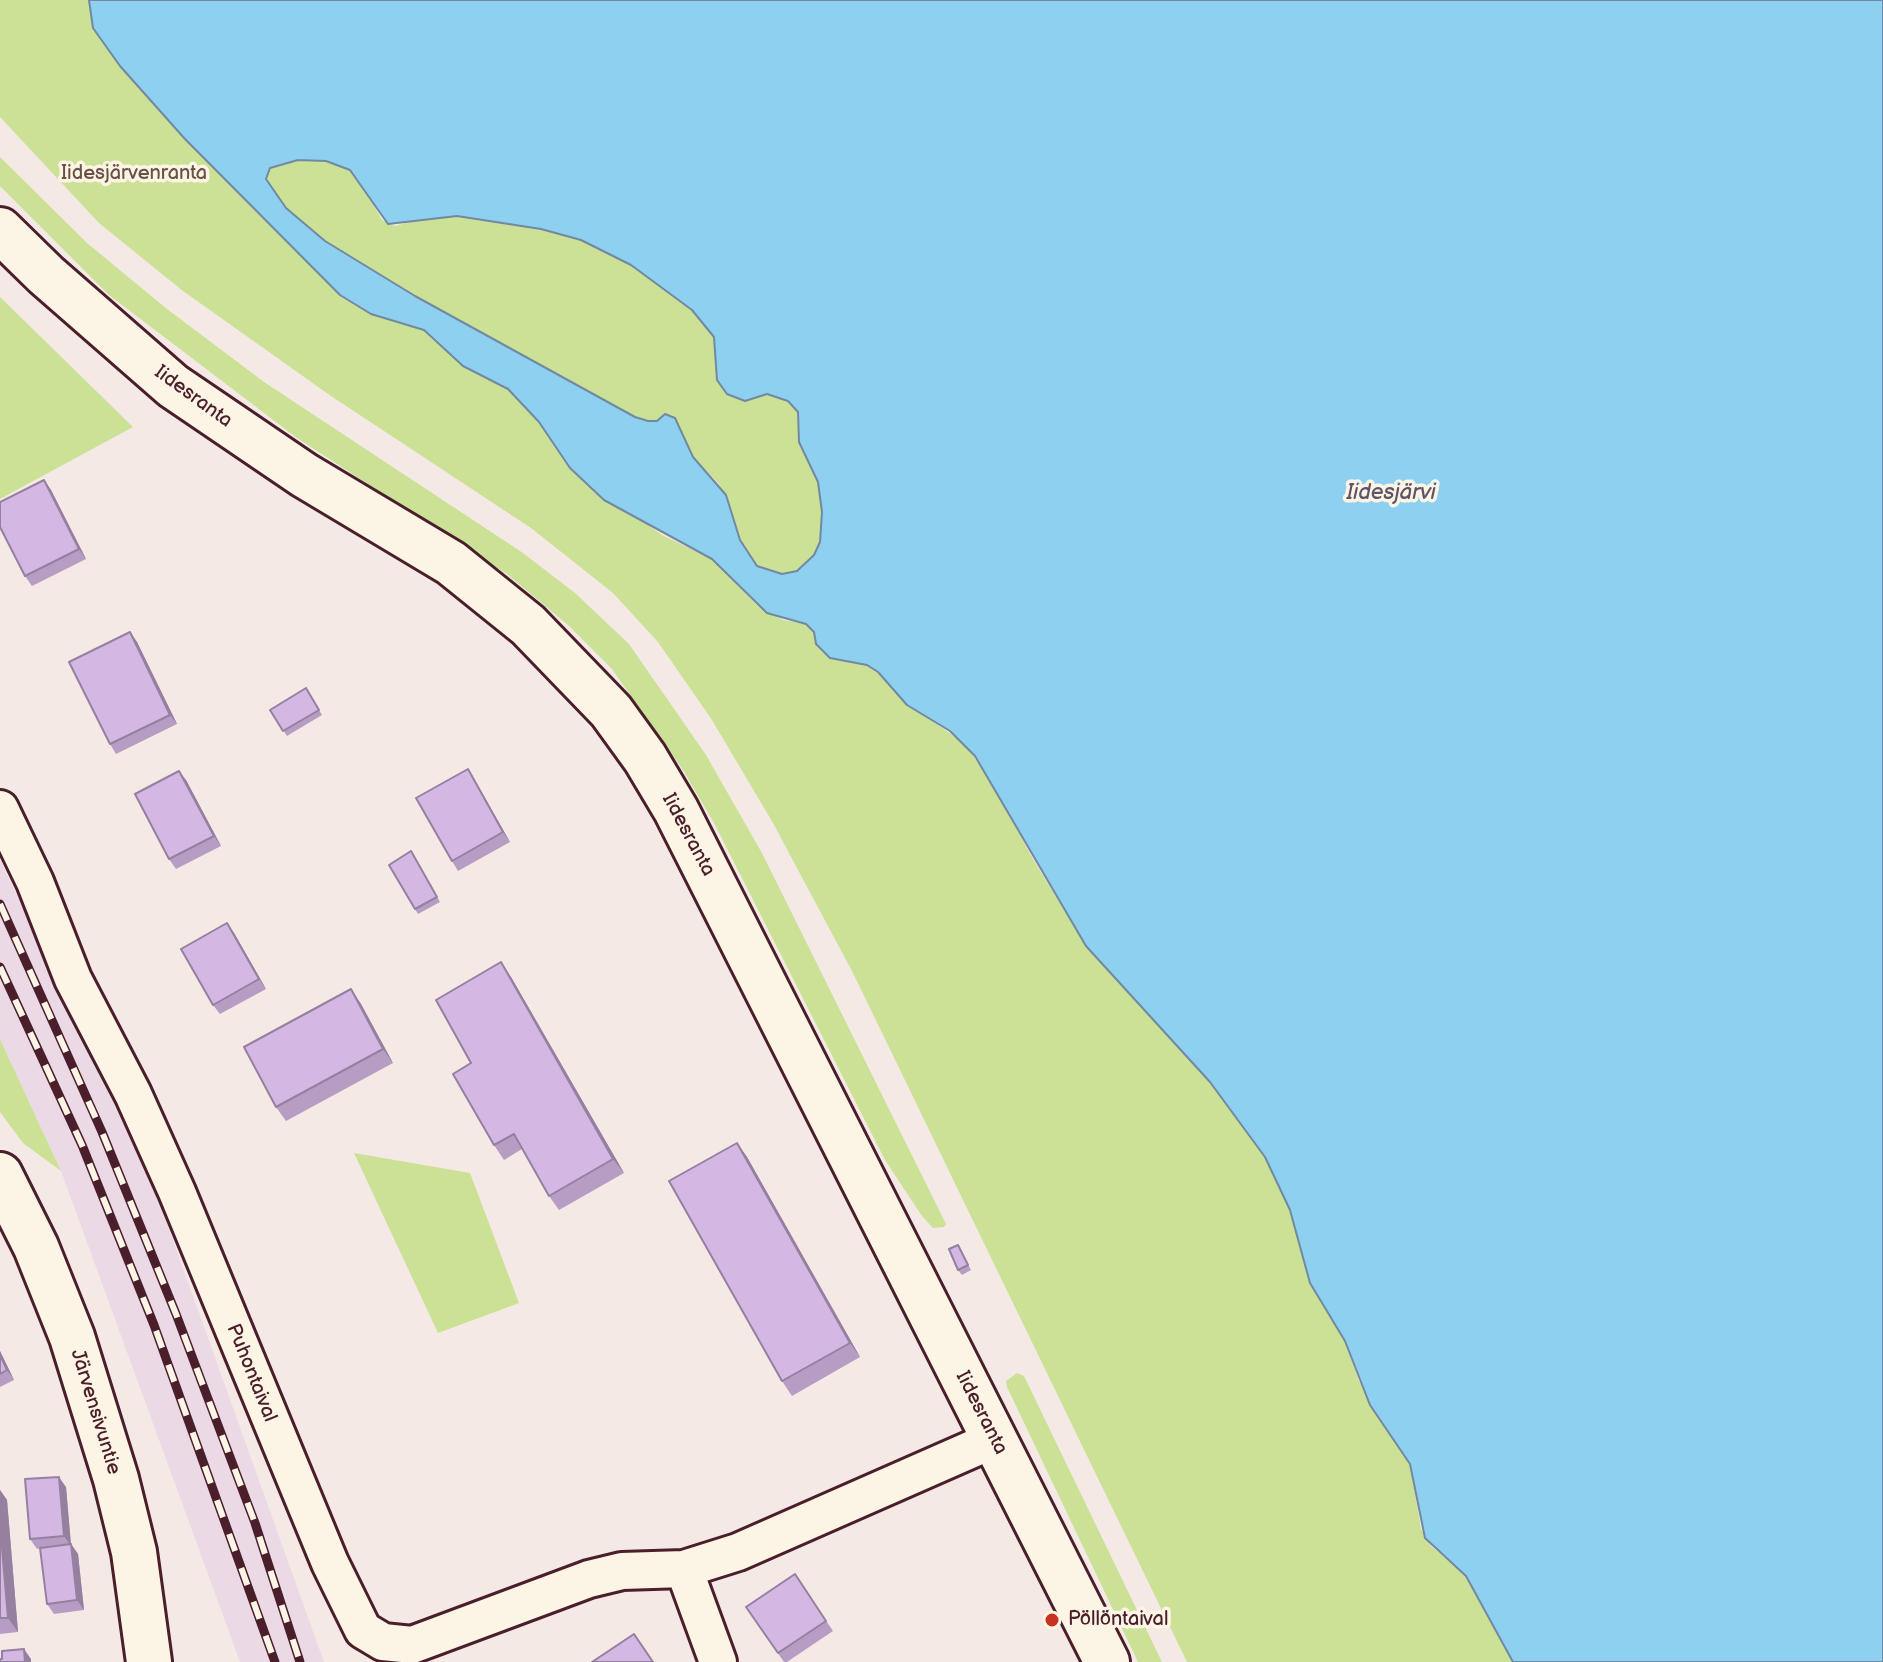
<!DOCTYPE html>
<html>
<head>
<meta charset="utf-8">
<style>
	body { margin:0 }
	canvas { display:block; background:#f4e9e5 }
</style>
</head>
<body>
<canvas width="1883" height="1662"></canvas>
<script>
const context = document.querySelector('canvas').getContext('2d');
context.lineJoin = 'round';
function fill(path, color) { context.fillStyle = color; context.fill(path, 'evenodd'); }
const toPath = rows => new Path2D(rows.map(r => 'M' + r).join(''));
function strokePath(path, color, width, dash) { context.strokeStyle = color; context.lineWidth = width; context.lineCap = dash ? 'butt' : 'round'; context.setLineDash(dash || []); context.stroke(path); }
function write(font, color, halo, rows, align = 'center') {
  context.font = font + ' "Balsamiq Sans",sans-serif'; context.lineWidth = 7; context.setLineDash([]); context.textBaseline = 'middle'; context.strokeStyle = halo; context.fillStyle = color; for (const [text, x, y, turn = 0] of rows) {
    context.save(); context.translate(x, y); context.rotate((+turn || 0) * Math.PI / 180); context.textAlign = isNaN(turn) ? turn : align; if (halo) context.strokeText(text, 0, 0); context.fillText(text, 0, 0); context.restore();
  }
}
fill(toPath([
	[0,859,155,1190,324,1662,240,1662,61,1171,0,1039]
]), '#ebdae5');
fill(toPath([
	[0,0,89,0,93,28,120,66,185,139,340,295,371,314,424,330,463,366,508,389,539,422,570,468,662,535,712,559,756,604,783,620,806,624,814,632,821,651,830,658,867,665,878,672,919,712,964,743,993,784,1030,854,1086,946,1210,1082,1265,1157,1290,1210,1321,1303,1345,1341,1359,1381,1410,1464,1421,1529,1431,1546,1466,1576,1513,1662,1187,1662,853,973,773,823,712,720,658,642,613,593,531,528,331,396,183,291,99,223,0,117],
	[0,157,87,243,167,309,264,382,523,553,575,593,629,644,706,755,762,853,946,1224,944,1227,933,1228,922,1216,885,1160,714,823,683,770,612,669,568,625,507,574,297,438,109,295,0,186],
	[298,160,326,161,350,170,358,177,382,220,395,226,428,217,457,216,541,229,581,240,631,265,692,310,714,337,717,380,745,401,767,394,788,401,798,412,799,442,818,482,822,512,820,542,814,555,797,571,782,574,757,566,740,540,719,484,693,457,679,427,635,417,415,296,325,241,286,208,266,179,270,168],
	[0,297,133,427,0,499],
	[0,1039,61,1171,23,1143,0,1112],
	[354,1153,470,1173,519,1303,438,1333],
	[1017,1373,1024,1376,1162,1662,1138,1662,1007,1387,1006,1381]
]), '#cbe196');
const water = toPath([
	[89,0,1883,0,1883,1662,1513,1662,1466,1576,1425,1538,1410,1464,1370,1405,1345,1341,1310,1283,1290,1210,1265,1157,1210,1082,1086,946,975,756,950,731,907,705,878,672,867,665,830,658,816,644,814,632,806,624,767,613,712,559,604,500,570,468,539,422,508,389,463,366,424,330,371,314,340,295,185,139,120,66,93,28,89,0],
	[298,160,326,161,350,170,388,224,457,216,541,229,581,240,631,265,692,310,714,337,717,380,727,394,745,401,767,394,788,401,798,412,799,442,818,482,822,512,820,542,814,555,797,571,782,574,757,566,740,540,726,495,693,457,675,418,665,414,657,421,648,421,635,417,415,296,325,241,286,208,266,179,270,168,298,160]
]);
fill(water, '#8ed0f0');
strokePath(water, '#7389a1', 2);
const street = toPath([
	[0,809,35,882,73,979,133,1094,177,1192,330,1563,363,1630,383,1642,412,1645,589,1579,622,1571,684,1569,738,1552,995,1439],
	[684,1569,718,1662]
]);
const secondary = toPath([
	[0,230,46,275,173,386,304,475,451,563,528,625,611,711,645,758,676,810,1107,1662],
	[0,1175,36,1247,72,1337,116,1479,134,1552,149,1662]
]);
strokePath(street, '#4a1f2b', 42);
strokePath(secondary, '#4a1f2b', 50);
strokePath(street, '#fcf5e5', 36);
strokePath(secondary, '#fcf5e5', 44);
const rail = toPath([
	[0,904,102,1132,176,1314,255,1523,300,1662],
	[0,967,82,1145,154,1325,275,1662]
]);
strokePath(rail, '#4a1f2b', 9);
strokePath(rail, '#fcf5e5', 6, [18]);
fill(toPath([
	[44,480,51,490,86,559,32,586,25,576],
	[130,632,137,642,177,724,116,754,110,744],
	[306,688,322,715,287,736,270,710],
	[474,779,510,842,458,871,452,861],
	[186,780,221,846,176,869,169,859],
	[411,851,440,902,418,914,415,909],
	[234,933,266,989,220,1014,213,1005],
	[511,977,624,1173,559,1210,549,1196,522,1149,504,1160,494,1145,471,1063],
	[351,989,361,1004,393,1063,286,1121,276,1107],
	[737,1143,747,1157,860,1357,792,1396,782,1381],
	[961,1250,971,1270,962,1275,958,1270],
	[0,1351,14,1380,0,1387],
	[66,1487,71,1544,78,1554,84,1610,54,1614,47,1604,40,1548,37,1549,30,1539],
	[0,1490,7,1500,18,1632,0,1634],
	[795,1574,833,1631,787,1662,784,1662,746,1607]
]), '#b79dc4');
fill(toPath([
	[44,480,51,490,86,559,79,549],
	[130,632,137,642,177,724,170,715],
	[468,769,474,779,510,842,503,832],
	[179,771,186,780,221,846,214,836],
	[227,923,234,933,266,989,259,979],
	[501,962,511,977,624,1173,613,1159],
	[351,989,361,1004,393,1063,383,1049],
	[737,1143,747,1157,860,1357,850,1343],
	[0,1351,14,1380,7,1370,0,1355],
	[59,1477,66,1487,71,1546,64,1536],
	[0,1490,7,1500,18,1632,8,1618,0,1524],
	[71,1544,78,1554,84,1610,77,1600],
	[24,1649,31,1659,31,1662,25,1662]
]), '#9580a0');
const building = toPath([
	[44,480,79,549,25,576,0,527,0,502,44,480],
	[130,632,170,715,110,744,69,662,130,632],
	[306,688,319,710,283,731,270,710,306,688],
	[468,769,503,832,452,861,416,798,468,769],
	[179,771,214,836,169,859,135,794,179,771],
	[411,851,437,897,415,909,389,865,411,851],
	[227,923,259,979,213,1005,181,949,227,923],
	[501,962,613,1159,549,1196,514,1134,494,1145,453,1074,471,1063,436,1000,501,962],
	[351,989,383,1049,276,1107,244,1047,351,989],
	[737,1143,850,1343,782,1381,669,1181,737,1143],
	[958,1245,968,1265,958,1270,949,1249,958,1245],
	[0,1355,7,1370,0,1374,0,1355],
	[59,1477,64,1536,30,1539,25,1479,59,1477],
	[0,1524,8,1618,0,1618,0,1524],
	[71,1544,77,1600,47,1604,40,1548,71,1544],
	[795,1574,826,1621,778,1653,746,1607,795,1574],
	[634,1634,653,1662,592,1662,634,1634],
	[24,1649,25,1662,0,1662,0,1659,2,1659,2,1651,24,1649]
]);
fill(building, '#d5b7e4');
strokePath(building, '#9580a0', 2);
for (const [x, y, r, color] of [
	[1052,1620,8,"#c8321e"]
]) { const dot = new Path2D(); dot.arc(x, y, r, 0, 2 * Math.PI); context.fillStyle = color; context.fill(dot); strokePath(dot, '#fcf5e5', 3); }
write('20px', '#6a5046', '#fcf5e5', [
	["Iidesjärvenranta",134,174]
]);
write('20px', '#4a1f2b', '#fcf5e5', [
	["Iidesranta",193,397,36],
	["Iidesranta",688,835,62],
	["Puhontaival",251,1373,68],
	["Järvensivuntie",95,1412,73],
	["Iidesranta",981,1413,63]
]);
write('20px', '#4a1f2b', '#fcf5e5', [
	["Pöllöntaival",1068,1620]
], 'left');
write('italic 22px', '#5e5466', '#fcf5e5', [
	["Iidesjärvi",1391,493]
]);
</script>
</body>
</html>
